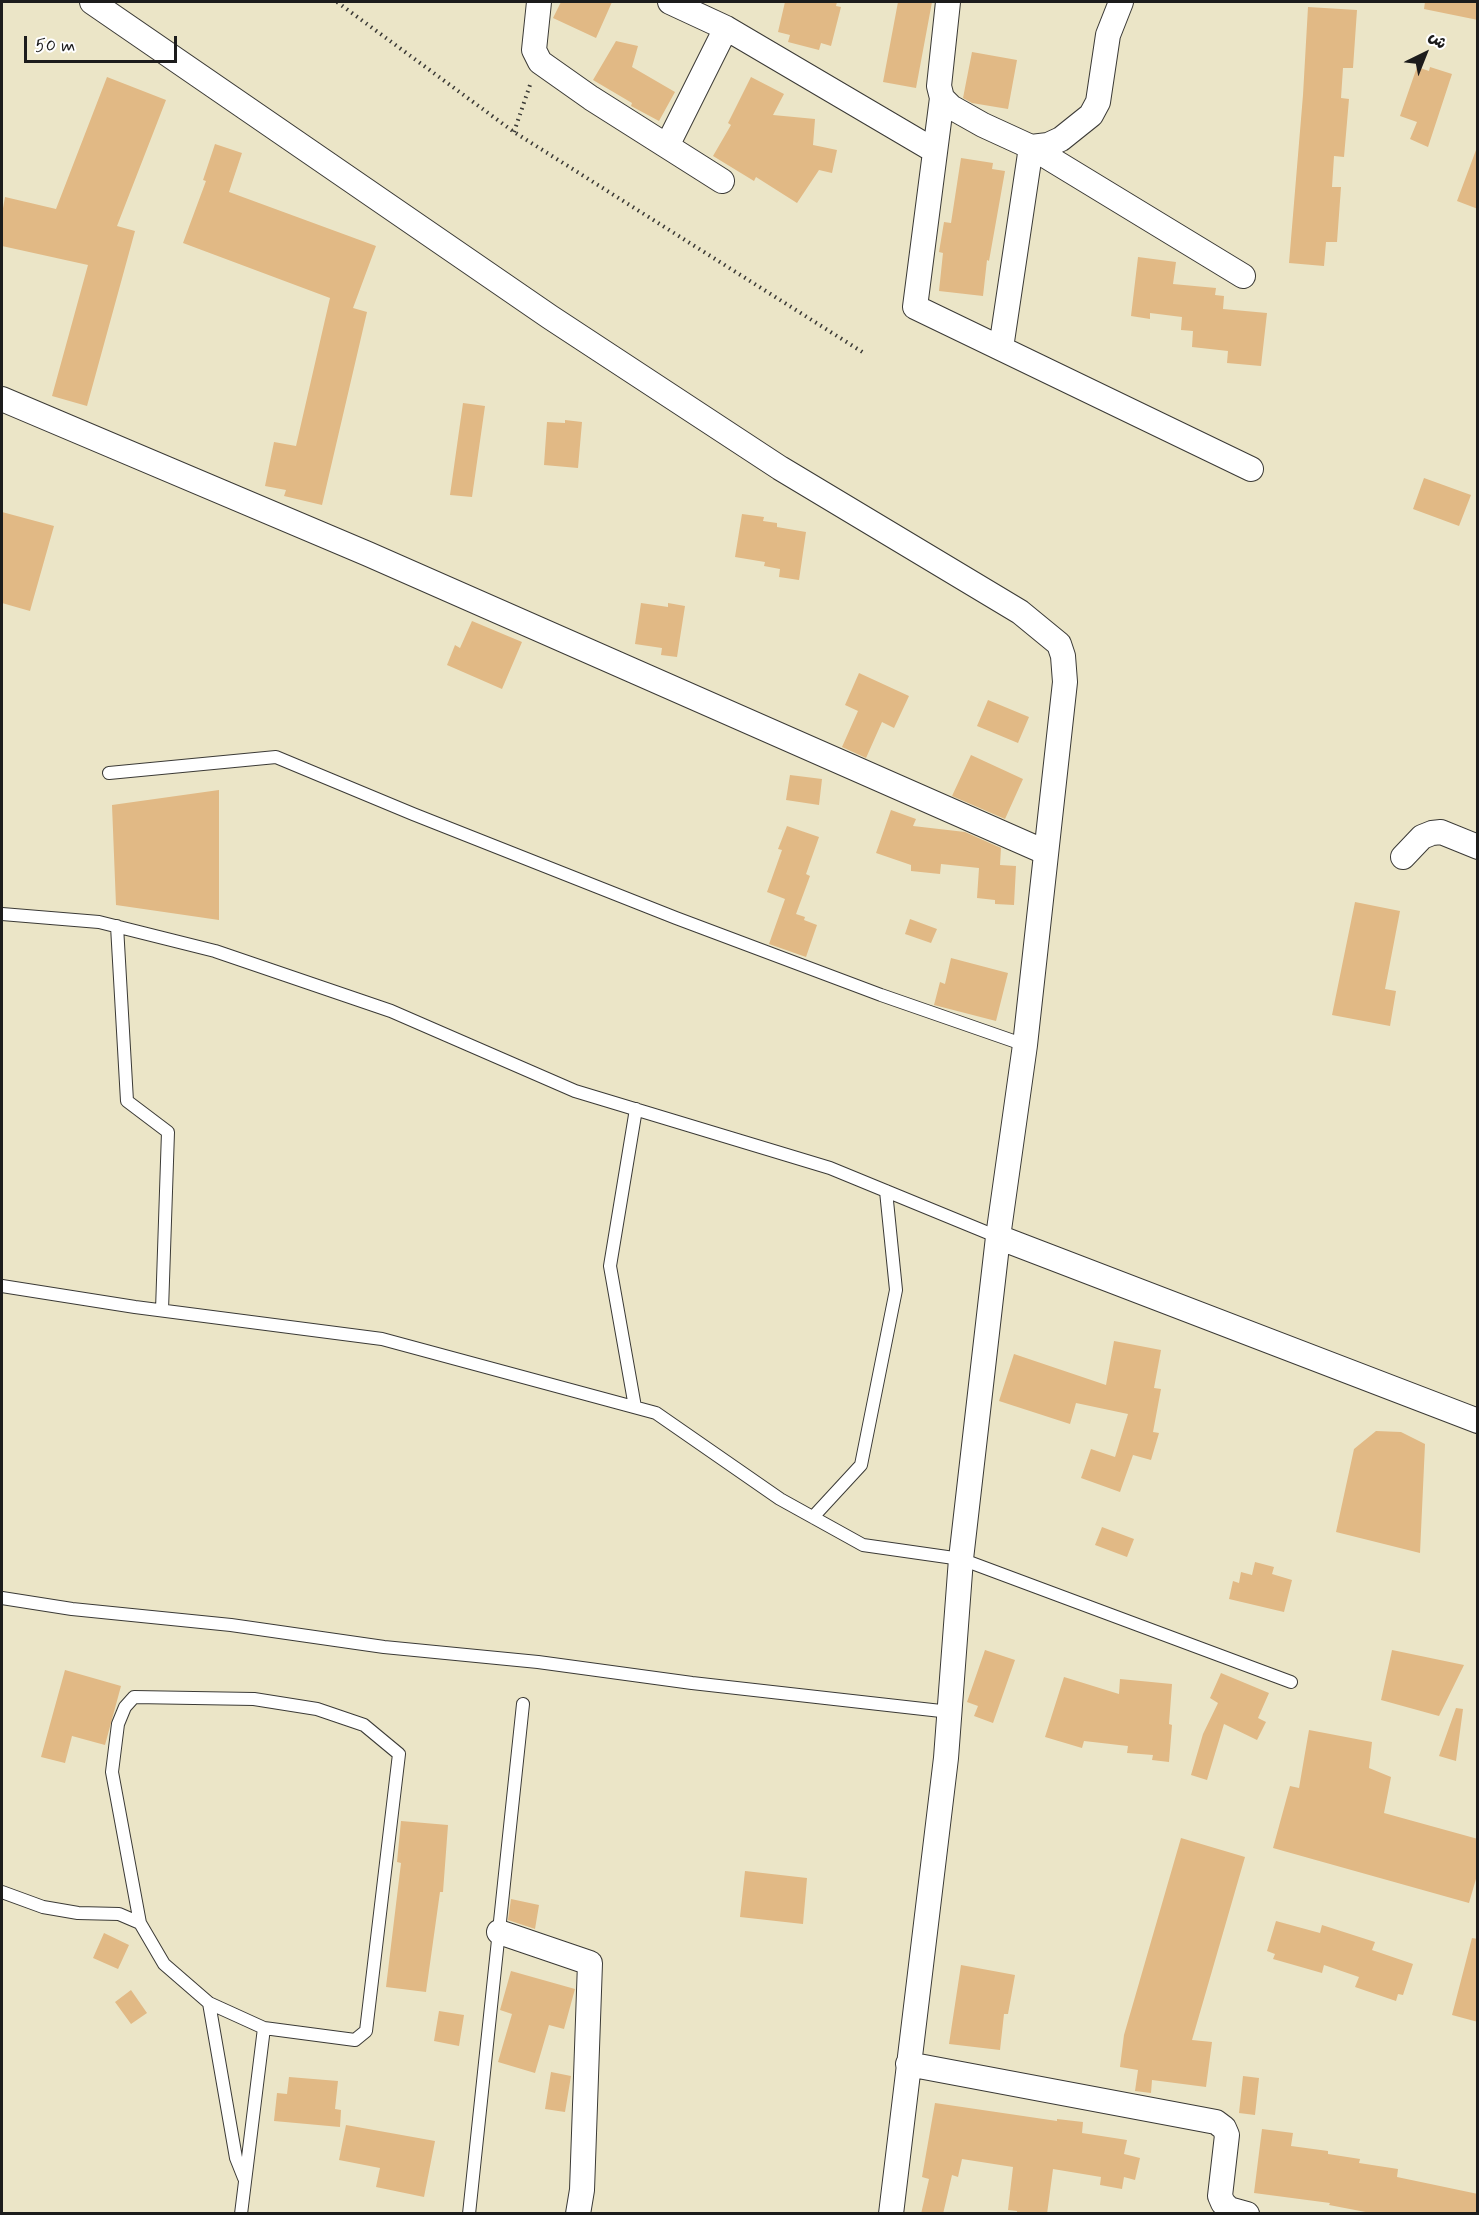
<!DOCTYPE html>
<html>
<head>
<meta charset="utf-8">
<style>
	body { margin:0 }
	#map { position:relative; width:1479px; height:2215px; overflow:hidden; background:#ebe5c7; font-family:Mynerve,"Playpen Sans Arabic",sans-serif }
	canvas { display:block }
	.frame { position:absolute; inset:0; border:3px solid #1c1c1c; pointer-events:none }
	.north { position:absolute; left:1395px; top:24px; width:60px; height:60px; -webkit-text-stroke:4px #fff; paint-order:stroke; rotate:43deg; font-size:16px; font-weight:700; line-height:24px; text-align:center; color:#1c1c1c }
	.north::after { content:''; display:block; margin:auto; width:21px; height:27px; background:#1c1c1c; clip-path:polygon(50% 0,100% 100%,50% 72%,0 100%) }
	.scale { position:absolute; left:24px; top:36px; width:153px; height:27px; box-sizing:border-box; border:3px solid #1c1c1c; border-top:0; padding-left:8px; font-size:18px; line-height:21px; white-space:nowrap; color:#1c1c1c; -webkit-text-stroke:4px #fff; paint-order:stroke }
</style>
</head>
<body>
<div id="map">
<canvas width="1479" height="2215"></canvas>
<div class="frame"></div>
<div class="north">ش</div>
<div class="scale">50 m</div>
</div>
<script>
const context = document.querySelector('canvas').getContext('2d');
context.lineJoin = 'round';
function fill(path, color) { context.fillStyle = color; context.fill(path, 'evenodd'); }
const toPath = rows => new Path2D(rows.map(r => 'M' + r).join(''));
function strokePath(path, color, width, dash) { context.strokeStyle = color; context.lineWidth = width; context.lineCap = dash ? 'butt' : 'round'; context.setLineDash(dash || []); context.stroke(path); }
fill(toPath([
	[561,2,612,2,596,38,553,18],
	[785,2,837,2,836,6,841,7,831,46,821,43,819,50,788,42,790,35,778,32],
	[898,2,932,2,916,88,883,82],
	[1425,2,1478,2,1478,20,1424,9],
	[1308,7,1357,10,1353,68,1343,68,1341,98,1349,99,1344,157,1334,156,1332,187,1341,187,1337,242,1326,242,1324,266,1289,263,1303,95],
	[616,41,638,46,632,67,675,92,659,121,631,106,632,103,593,80],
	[972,52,1017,60,1008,109,972,103,963,98],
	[1417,67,1429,71,1430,67,1452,74,1428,147,1410,139,1417,122,1400,116],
	[107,77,166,100,117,226,135,231,87,406,52,396,88,265,2,246,2,214,5,197,56,209],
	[751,77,784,94,773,115,815,119,813,145,837,150,832,173,819,170,797,203,756,177,754,181,713,156,731,125,728,123],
	[215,144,242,153,229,192,376,246,353,308,367,312,322,505,284,496,286,490,265,486,274,442,296,446,330,298,183,243,206,181,203,180],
	[1476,150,1478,151,1478,209,1457,201],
	[961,158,993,163,992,169,1005,171,989,261,987,260,983,296,939,291,943,253,939,252,944,222,951,223],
	[1138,257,1176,262,1173,284,1216,288,1215,295,1224,296,1223,309,1267,313,1261,366,1227,363,1228,351,1192,347,1193,331,1181,330,1182,317,1150,313,1150,319,1131,316],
	[463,403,485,406,472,497,450,495],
	[565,420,582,422,578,468,544,465,547,422,565,423],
	[1424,478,1471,495,1459,526,1413,509],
	[2,512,54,526,30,611,2,603],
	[742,514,764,517,763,521,777,523,777,527,806,532,799,580,779,577,780,569,764,566,765,562,735,557],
	[641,603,668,607,668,603,685,606,677,657,661,655,662,648,635,644],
	[472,621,522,642,502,689,447,665,455,645,460,648],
	[859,673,909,696,894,728,882,722,866,758,842,747,858,711,845,705],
	[988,700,1029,717,1018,743,977,726],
	[971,755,1023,779,1005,819,952,796],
	[790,775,822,779,819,805,786,800],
	[219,790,219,920,116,905,112,805],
	[891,810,916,819,913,826,965,832,1001,848,1000,865,1016,866,1014,905,995,904,995,900,977,898,979,868,941,864,940,874,911,871,911,865,876,853],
	[787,826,819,837,806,874,810,876,796,914,805,917,804,920,817,925,806,957,769,944,785,899,767,892,782,850,778,849],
	[1355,902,1400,911,1385,989,1396,991,1390,1026,1332,1015],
	[910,919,937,929,931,943,905,934],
	[951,958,1008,973,996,1021,934,1005,940,982,945,984],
	[1114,1341,1161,1350,1154,1388,1161,1389,1153,1432,1159,1433,1151,1460,1133,1455,1120,1492,1081,1478,1091,1449,1115,1457,1128,1414,1076,1403,1070,1424,999,1401,1014,1354,1106,1385],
	[1376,1431,1401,1432,1425,1444,1420,1553,1336,1532,1354,1449],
	[1102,1527,1134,1539,1127,1557,1095,1545],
	[1255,1562,1274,1567,1272,1574,1292,1580,1284,1612,1229,1599,1233,1581,1239,1583,1241,1572,1252,1575],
	[985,1650,1015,1660,993,1723,974,1716,978,1706,967,1702],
	[1392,1650,1464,1665,1439,1716,1381,1700],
	[65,1670,121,1686,105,1745,72,1736,65,1763,41,1757],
	[1221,1673,1269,1693,1258,1718,1266,1722,1257,1740,1224,1724,1207,1780,1191,1775,1203,1734,1218,1703,1210,1698],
	[1064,1677,1119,1694,1120,1679,1172,1684,1169,1724,1172,1725,1169,1762,1152,1760,1153,1755,1127,1753,1128,1746,1084,1741,1082,1748,1045,1737],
	[1456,1708,1463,1709,1456,1761,1439,1756],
	[1309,1730,1372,1742,1369,1768,1391,1777,1384,1813,1478,1839,1478,1872,1469,1903,1273,1848,1290,1786,1299,1788],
	[401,1821,448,1825,443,1892,440,1892,426,1992,386,1987,401,1863,397,1862],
	[1181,1838,1245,1857,1192,2040,1212,2042,1206,2087,1152,2080,1151,2093,1135,2091,1138,2070,1120,2067,1124,2035],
	[745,1871,807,1878,803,1924,740,1917],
	[511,1899,539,1905,535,1929,508,1920],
	[1276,1921,1320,1933,1322,1925,1375,1942,1372,1950,1413,1964,1403,1995,1398,1994,1396,2001,1355,1987,1359,1977,1324,1965,1322,1973,1273,1959,1275,1954,1267,1951],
	[104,1933,129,1945,118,1969,93,1958],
	[1472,1938,1478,1939,1478,2022,1452,2015],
	[961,1965,1015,1975,1008,2014,1004,2014,1000,2050,949,2044],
	[511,1971,575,1989,564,2029,549,2025,535,2073,498,2062,512,2014,500,2010],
	[131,1990,147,2013,131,2024,115,2002],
	[439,2011,464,2015,459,2046,434,2041],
	[551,2072,571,2076,565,2112,545,2109],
	[1243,2076,1259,2078,1255,2115,1239,2113],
	[289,2077,338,2081,335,2109,341,2110,340,2127,274,2121,277,2093,287,2094],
	[935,2103,1057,2121,1057,2119,1083,2122,1082,2133,1127,2140,1124,2154,1140,2158,1135,2180,1124,2177,1122,2189,1100,2185,1101,2177,1053,2169,1047,2214,1017,2214,1017,2211,1008,2210,1013,2167,962,2159,958,2177,952,2175,943,2214,921,2214,929,2179,922,2177],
	[346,2125,435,2141,424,2197,376,2187,380,2168,339,2160],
	[1262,2129,1293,2133,1291,2146,1328,2151,1328,2154,1360,2159,1359,2163,1398,2169,1397,2177,1478,2194,1478,2214,1376,2214,1329,2205,1330,2203,1254,2193]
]), '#e1b985');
const lane = toPath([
	[109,773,276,757,413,814,676,918,881,995,1025,1045],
	[2,914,99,922,215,951,391,1011,575,1091,830,1168,998,1237],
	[117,926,127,1101,168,1132,162,1310],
	[2,1286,135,1307,382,1339,656,1413,780,1499,863,1545,961,1559,1291,1682],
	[635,1407,610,1266,636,1109],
	[813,1517,861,1465,896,1290,886,1191],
	[2,1598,72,1609,231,1625,384,1647,538,1662,692,1683,950,1712],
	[2,1892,43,1907,78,1913,119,1914,140,1923],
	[209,2003,236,2158,244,2178],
	[241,2214,264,2028,355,2040,366,2031,399,1754,364,1725,317,1709,254,1699,134,1697,125,1707,118,1724,112,1772,140,1923,164,1964,209,2003,264,2028],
	[469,2214,523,1704]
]);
const street = toPath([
	[92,2,550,317,780,468,1020,612,1059,644,1063,656,1065,682,1025,1045,998,1237,961,1559,946,1758,891,2214],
	[539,2,534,50,540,62,591,98,722,181],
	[670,2,726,28,935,151],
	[948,2,939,86,942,98,951,107,983,125,1031,147,1243,276],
	[942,98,915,307,1251,469],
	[667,146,726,28],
	[1031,147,1048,145,1061,139,1091,115,1098,102,1108,35,1121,2],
	[1001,348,1031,147],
	[2,399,368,554,1045,852],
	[1403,857,1422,837,1432,833,1441,832,1478,847],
	[998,1237,1478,1421],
	[499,1932,590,1963,582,2190,578,2214],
	[908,2064,1216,2122,1224,2128,1227,2135,1220,2196,1223,2203,1229,2209,1247,2214]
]);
strokePath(lane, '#3b3a36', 14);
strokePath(street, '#3b3a36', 26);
strokePath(toPath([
	[337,2,514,132,864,353],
	[514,132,531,82]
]), '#3b3a36', 4, [1.5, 4.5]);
strokePath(lane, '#fff', 12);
strokePath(street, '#fff', 24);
</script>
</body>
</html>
